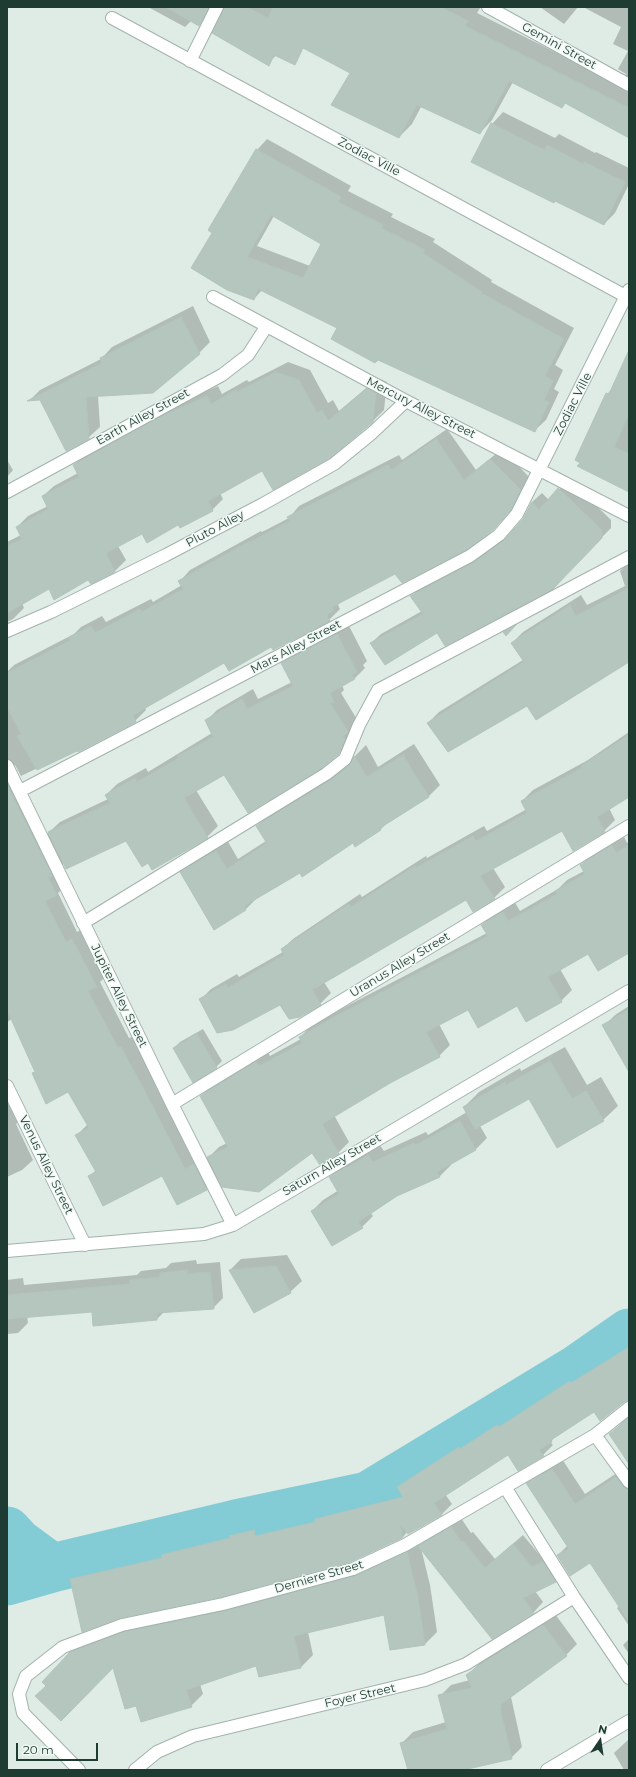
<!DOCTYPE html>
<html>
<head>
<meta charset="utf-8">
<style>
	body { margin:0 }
	#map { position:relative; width:636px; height:1777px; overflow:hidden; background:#dfebe5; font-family:Montserrat,sans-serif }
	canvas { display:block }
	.frame { position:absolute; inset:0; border:8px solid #1f3c33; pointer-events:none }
	.north { position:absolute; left:580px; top:1721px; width:40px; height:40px; -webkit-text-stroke:3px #f0f8f3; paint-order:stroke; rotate:13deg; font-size:11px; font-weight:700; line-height:16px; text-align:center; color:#1f3c33 }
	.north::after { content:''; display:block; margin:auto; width:14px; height:18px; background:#1f3c33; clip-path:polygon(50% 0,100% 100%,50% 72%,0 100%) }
	.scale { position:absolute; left:16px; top:1743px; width:82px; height:18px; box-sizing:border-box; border:2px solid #1f3c33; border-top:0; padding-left:5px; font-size:12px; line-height:14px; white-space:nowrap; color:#1f3c33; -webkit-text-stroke:3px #f0f8f3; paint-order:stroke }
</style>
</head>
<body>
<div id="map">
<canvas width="636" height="1777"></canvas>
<div class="frame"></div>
<div class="north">N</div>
<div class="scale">20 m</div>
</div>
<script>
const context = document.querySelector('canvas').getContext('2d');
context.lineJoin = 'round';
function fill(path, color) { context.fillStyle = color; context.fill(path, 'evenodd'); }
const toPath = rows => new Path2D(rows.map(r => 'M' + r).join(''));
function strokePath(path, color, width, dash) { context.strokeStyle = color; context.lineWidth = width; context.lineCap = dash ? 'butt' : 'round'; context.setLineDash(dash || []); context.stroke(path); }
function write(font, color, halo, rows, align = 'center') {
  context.font = font + ' Montserrat,sans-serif'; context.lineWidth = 3; context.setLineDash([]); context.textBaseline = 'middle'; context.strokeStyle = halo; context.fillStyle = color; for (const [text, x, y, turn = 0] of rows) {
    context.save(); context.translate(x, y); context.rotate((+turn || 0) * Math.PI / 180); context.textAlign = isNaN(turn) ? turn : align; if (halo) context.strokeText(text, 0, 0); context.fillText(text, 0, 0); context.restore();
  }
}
fill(toPath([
	[148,7,213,7,210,13,199,24,192,20,185,27],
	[225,7,321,7,268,64],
	[347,7,477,7,480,8,477,13,613,81,621,73,626,75,626,74,618,69,628,51,613,44,621,27,583,7,629,7,629,137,566,103,561,107,513,82,492,120,480,133,422,105,412,124,399,137,352,73],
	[540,7,578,7,564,24],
	[503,112,555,138,559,134,595,153,596,152,629,168,629,184,615,213,604,224,492,124],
	[267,139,351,186,348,191,393,214,391,217,435,239,433,242,492,280,491,282,574,328,555,365,563,370,554,389,559,392,546,420,535,430,338,327,262,290,254,299,213,232,257,150],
	[274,216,322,244,310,266,257,246],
	[193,306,210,342,199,353,98,396,100,427,88,438,41,399,30,400,40,390,101,359,112,347],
	[629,353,629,490,582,463,607,394,613,388],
	[288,362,310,370,328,403,333,400,339,411,378,378,387,382,384,410,373,421,263,469,220,493,223,499,212,510,179,523,142,532,118,546,126,560,115,571,91,583,89,578,50,588,22,603,24,608,13,619,7,622,7,542,21,535,17,527,28,516,48,506,43,496,54,486,78,473,74,465,85,454,172,406,218,386,222,394,247,380,249,382],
	[447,429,476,470,502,449,531,479,521,498,493,529,396,572,344,599,338,605,340,609,329,620,272,645,225,661,145,707,146,710,135,721,21,776,15,765,14,766,47,834,60,822,108,799,106,795,117,784,146,768,148,772,212,733,206,721,217,710,253,689,258,699,292,682,282,664,293,653,348,624,367,661,363,665,365,668,354,679,342,685,344,690,341,693,358,721,349,742,338,754,225,774,196,790,218,826,207,837,148,862,127,840,64,863,59,867,67,884,58,893,77,932,83,928,107,975,100,982,129,1038,132,1037,160,1088,196,1159,205,1154,207,1159,219,1147,227,1143,201,1096,212,1085,267,1051,270,1056,301,1039,300,1037,311,1026,341,1009,487,933,482,925,493,914,514,901,520,911,558,889,567,880,584,871,581,865,592,854,623,835,627,843,629,842,629,949,589,953,560,969,572,990,561,1001,468,1008,439,1024,450,1045,439,1056,392,1081,334,1115,349,1142,338,1153,312,1151,218,1177,206,1189,162,1174,89,1177,96,1170,77,1135,88,1124,68,1091,34,1073,36,1071,12,1019,7,1022,7,672,14,665,74,634,81,627,102,616,106,622,151,599,153,602,182,585,180,581,190,570,261,531,262,532,289,518,299,506,399,455,402,460],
	[7,460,13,470,7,477],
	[569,479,611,520,611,528,551,589,438,632,371,643,381,634,422,611,412,596,421,586,484,553,511,534,524,519,532,502,542,493,549,500],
	[629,562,629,658,527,704,428,723,439,712,523,660,512,643,523,632,581,595,587,605,625,586,620,571],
	[629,732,629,796,609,808,615,820,604,831,562,829,493,868,505,887,494,898,466,899,324,982,331,993,320,1004,201,999,211,989,237,974,239,977,283,952,282,949,293,939,360,894,362,897,426,856,427,858,484,826,487,831,527,809,522,801,533,790,588,760],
	[414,744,440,785,429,796,390,820,380,830,353,842,257,898,246,909,214,929,181,872,192,861,227,840,238,859,266,841,257,826,268,815,343,769,353,761,355,756,366,745,378,767],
	[629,1006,629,1070,604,1026,615,1015],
	[203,1029,222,1061,216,1067,193,1081,174,1048,180,1042],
	[565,1047,587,1085,601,1077,618,1106,603,1120,529,1098,480,1126,487,1138,476,1149,450,1164,451,1165,440,1176,397,1195,370,1212,373,1216,362,1227,312,1211,323,1200,339,1190,330,1177,341,1166,358,1156,358,1158,379,1144,384,1151,426,1132,428,1135,467,1112,464,1107,479,1092,520,1068,521,1071],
	[7,1101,18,1122,16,1124,33,1160,22,1170,7,1177],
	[287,1255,302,1281,290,1292,254,1312,230,1270,241,1259],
	[196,1260,197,1264,220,1262,223,1298,213,1308,165,1311,157,1319,93,1311,27,1316,28,1323,18,1333,7,1334,7,1280,23,1278,24,1285,137,1275,141,1271,166,1268,171,1263],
	[629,1335,629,1400,594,1410,559,1433,550,1442,553,1445,543,1455,508,1454,445,1494,452,1504,442,1514,409,1533,407,1532,403,1537,120,1617,71,1579,81,1569,167,1550,172,1545,238,1529,240,1526,264,1521,265,1527,322,1513,326,1509,400,1490,398,1487,408,1477,469,1438,471,1440,507,1415,509,1418,580,1372,582,1374,615,1353,613,1350],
	[629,1416,629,1462,610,1434],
	[562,1459,585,1494,626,1467,629,1469,629,1626,617,1608,619,1606,591,1562,558,1555,568,1545,528,1484,538,1474],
	[461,1518,471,1533,473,1532,495,1559,523,1535,542,1558,553,1553,565,1572,555,1582,535,1591,543,1602,534,1612,493,1638,421,1548,430,1585,437,1632,425,1644,385,1614,308,1632,313,1655,301,1667,257,1665,200,1684,203,1694,191,1706,136,1704,114,1666,47,1686,71,1653,84,1640,368,1564,419,1541,420,1545,429,1537],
	[555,1614,577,1644,566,1655,511,1697,522,1747,511,1758,458,1770,409,1770,401,1744,413,1732,446,1722,440,1696,451,1685,470,1680,467,1675,479,1664,501,1648],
	[629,1639,629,1654,623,1645],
	[629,1739,629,1770,624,1770,614,1753]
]), '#0003');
strokePath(toPath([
	[7,1531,18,1543,52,1568],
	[7,1581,52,1568,236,1524,368,1496,576,1370,629,1333]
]), '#83ccd5', 49);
const building = toPath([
	[166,7,209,7,199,26,166,7],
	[224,7,247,7,268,18,273,7,441,7,468,21,465,26,629,108,629,138,565,103,562,108,509,81,480,134,417,105,399,138,331,105,350,73,303,48,295,65,274,55,269,66,212,33,224,7],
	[491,123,544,150,547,145,583,164,584,162,625,182,604,225,555,201,554,203,471,162,491,123],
	[256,149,341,197,338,202,383,225,381,228,425,250,423,253,482,292,481,293,564,339,545,376,553,381,544,400,549,402,535,432,378,360,375,363,331,339,337,328,258,289,254,300,227,290,191,268,212,233,208,230,256,149],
	[271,215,321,244,303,278,247,257,271,215],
	[181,317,200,354,153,393,86,397,89,439,66,451,40,400,27,401,102,363,100,358,181,317],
	[629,350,629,414,614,447,629,454,629,492,577,466,580,463,575,460,606,393,609,394,629,350],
	[276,372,299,380,317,413,322,410,328,421,367,388,376,393,373,422,330,458,273,490,262,471,208,501,213,511,180,528,178,525,147,543,142,534,106,553,115,572,91,584,88,580,54,600,49,589,7,613,7,546,22,539,16,527,48,509,42,496,79,477,73,465,160,417,207,396,211,404,236,390,237,392,276,372],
	[436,439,464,480,490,459,521,490,511,510,494,529,466,550,402,583,395,574,332,607,334,610,327,615,330,621,273,650,271,647,229,671,224,663,133,715,136,722,78,752,77,751,37,770,17,736,21,734,7,707,7,673,71,640,69,637,91,626,95,633,140,609,142,612,183,589,178,581,250,541,250,542,290,521,287,517,388,465,391,470,436,439],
	[558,488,602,530,602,538,552,590,445,646,437,633,385,665,370,643,423,614,410,596,473,563,503,541,523,519,532,502,539,510,558,488],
	[629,588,629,662,536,720,527,706,448,752,427,723,524,662,511,643,570,605,576,616,629,588],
	[516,625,506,636,503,632,516,625],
	[337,634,357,672,352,675,355,679,330,693,334,702,330,703,348,732,343,736,345,739,339,754,322,768,248,813,224,775,184,798,208,838,152,870,148,863,142,867,126,841,66,869,48,832,110,803,105,795,135,778,137,782,179,758,178,756,213,737,205,720,242,699,247,709,293,686,281,663,337,634],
	[629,735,629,797,597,817,605,832,573,851,562,831,480,876,495,899,473,912,466,900,312,990,321,1005,300,1017,289,1019,280,1005,233,1030,217,1033,199,999,226,984,228,988,284,955,281,949,349,904,351,907,415,866,416,868,473,836,476,841,527,813,521,801,582,768,581,766,629,735],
	[403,755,429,797,380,828,381,830,355,847,353,843,302,877,300,873,244,906,246,910,214,930,180,872,216,851,227,869,264,845,266,842,256,826,331,780,350,765,354,756,367,777,403,755],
	[7,785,52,876,48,877,57,895,45,901,66,942,72,939,97,987,88,991,118,1048,121,1047,149,1099,185,1169,194,1164,207,1190,177,1205,162,1176,103,1206,88,1176,96,1172,75,1135,89,1128,68,1092,46,1104,32,1073,35,1072,7,1010,7,785],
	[612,845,616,853,629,845,629,953,598,971,588,954,548,977,562,1002,526,1022,517,1006,478,1028,468,1010,426,1032,440,1057,392,1082,322,1124,339,1154,320,1165,312,1153,259,1192,222,1187,207,1157,228,1147,200,1096,256,1062,259,1066,302,1043,299,1037,329,1020,488,936,481,925,503,912,508,921,557,894,555,891,585,874,580,865,612,845],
	[629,1010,629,1072,602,1025,629,1010],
	[197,1034,217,1068,193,1083,173,1048,197,1034],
	[550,1061,572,1099,586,1091,604,1121,557,1148,529,1099,475,1129,463,1107,505,1082,506,1085,550,1061],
	[460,1121,476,1150,437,1172,440,1177,397,1196,358,1222,363,1228,332,1246,311,1211,339,1194,329,1177,346,1167,347,1168,368,1155,373,1162,414,1143,416,1145,460,1121],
	[276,1266,291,1293,254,1313,229,1270,276,1266],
	[187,1270,187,1274,210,1272,214,1309,157,1313,157,1320,93,1326,92,1312,7,1319,7,1295,130,1284,130,1280,160,1277,160,1273,187,1270],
	[629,1347,629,1401,624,1402,600,1421,594,1412,551,1440,552,1442,539,1450,544,1456,518,1471,508,1455,434,1503,442,1515,408,1534,400,1524,403,1537,402,1538,350,1562,221,1597,120,1618,82,1632,70,1579,162,1558,161,1555,230,1538,229,1536,254,1530,255,1536,315,1522,315,1519,403,1497,397,1487,459,1447,460,1449,497,1425,499,1427,570,1381,571,1383,629,1347],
	[629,1418,629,1464,609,1434,629,1418],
	[552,1469,575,1504,616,1477,623,1487,629,1489,629,1622,590,1563,570,1576,557,1555,569,1549,526,1483,552,1469],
	[451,1527,461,1542,463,1541,485,1568,513,1544,532,1567,543,1562,556,1582,523,1598,534,1613,492,1639,418,1546,451,1527],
	[407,1552,418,1598,425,1645,390,1650,384,1615,294,1636,301,1668,259,1677,256,1666,186,1690,192,1707,141,1722,136,1706,125,1709,113,1668,61,1721,35,1696,46,1686,42,1682,70,1652,124,1632,225,1611,355,1576,407,1552],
	[543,1625,567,1656,500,1705,502,1707,500,1708,512,1759,463,1770,408,1770,400,1743,447,1729,438,1695,472,1688,466,1675,489,1659,543,1625]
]);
fill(building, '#b4c6be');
strokePath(building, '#b1c5bc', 1);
const minor = toPath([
	[488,7,629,85],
	[112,18,629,298],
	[190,61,217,7],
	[213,297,406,401,629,516],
	[7,492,222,375,248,355,266,327],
	[7,631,51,612,166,555,263,504,334,464,372,433,406,401],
	[7,766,172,1104,233,1225],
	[20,791,470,556,499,535,517,514,629,290],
	[83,923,326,774,345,759,359,725,378,690,629,557],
	[7,1086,85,1245],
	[172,1104,629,826],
	[7,1251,204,1234,233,1225,629,991],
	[595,1435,629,1482],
	[505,1487,574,1597,629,1678],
	[79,1770,23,1713,19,1694,26,1676,63,1647,122,1625,223,1604,353,1569,405,1545,595,1435,629,1408],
	[135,1770,157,1752,193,1736,425,1680,466,1664,574,1597],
	[547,1770,629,1721]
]);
strokePath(minor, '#a2b3ac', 14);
strokePath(minor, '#fff', 12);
write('12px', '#1f3c33', '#f0f8f3', [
	["Gemini Street",559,46,29],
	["Zodiac Ville",369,157,28],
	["Zodiac Ville",573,404,-63],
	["Mercury Alley Street",421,408,27],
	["Earth Alley Street",143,417,-29],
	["Pluto Alley",215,529,-28],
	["Mars Alley Street",296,647,-28],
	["Uranus Alley Street",400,965,-31],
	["Jupiter Alley Street",119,996,64],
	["Venus Alley Street",46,1165,64],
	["Saturn Alley Street",332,1165,-30],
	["Derniere Street",319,1577,-16],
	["Foyer Street",360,1696,-13]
]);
</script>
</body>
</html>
